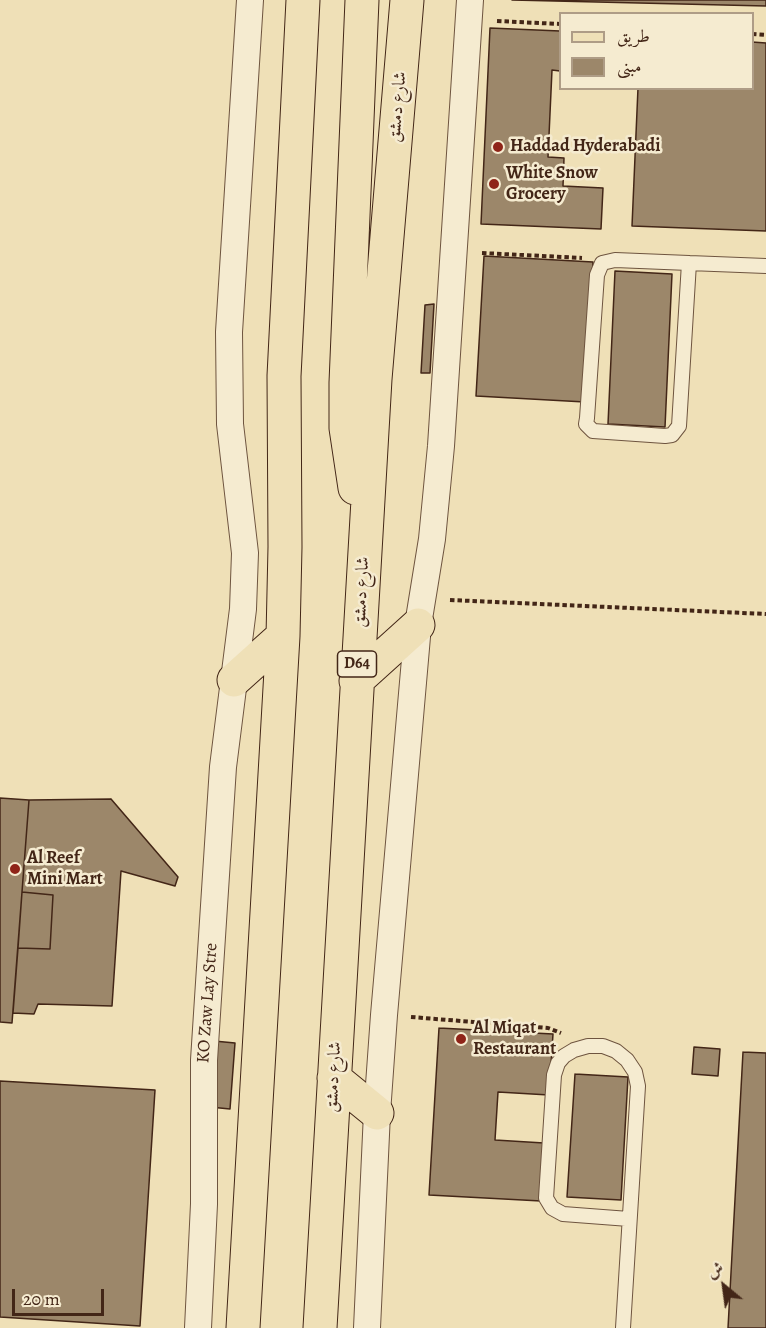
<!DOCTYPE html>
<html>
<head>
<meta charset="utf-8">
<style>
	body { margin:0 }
	#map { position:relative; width:766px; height:1328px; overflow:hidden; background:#efe0b7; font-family:Alegreya,Amiri,serif }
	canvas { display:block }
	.legend { position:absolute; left:559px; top:12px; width:195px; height:78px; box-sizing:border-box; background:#f5ebd0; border:2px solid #ae9c86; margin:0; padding:8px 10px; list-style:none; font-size:18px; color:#432617 }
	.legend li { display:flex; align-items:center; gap:12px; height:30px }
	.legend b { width:30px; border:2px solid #ae9c86 }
	.north { position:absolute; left:694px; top:1256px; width:60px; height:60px; -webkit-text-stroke:4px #f5ebd0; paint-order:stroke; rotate:331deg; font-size:16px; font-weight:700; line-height:24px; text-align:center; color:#432617 }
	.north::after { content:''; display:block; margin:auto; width:21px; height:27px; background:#432617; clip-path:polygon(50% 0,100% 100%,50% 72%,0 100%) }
	.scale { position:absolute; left:12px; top:1289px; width:92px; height:27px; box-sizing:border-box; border:3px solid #432617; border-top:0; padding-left:8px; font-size:18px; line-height:21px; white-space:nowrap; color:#432617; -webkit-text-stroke:4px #f5ebd0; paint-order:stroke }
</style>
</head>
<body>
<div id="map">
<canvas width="766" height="1328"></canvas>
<ul class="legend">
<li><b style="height:8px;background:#efe0b7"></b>طريق</li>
<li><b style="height:16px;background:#9c876a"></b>مبنى</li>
</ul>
<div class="north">ش</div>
<div class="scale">20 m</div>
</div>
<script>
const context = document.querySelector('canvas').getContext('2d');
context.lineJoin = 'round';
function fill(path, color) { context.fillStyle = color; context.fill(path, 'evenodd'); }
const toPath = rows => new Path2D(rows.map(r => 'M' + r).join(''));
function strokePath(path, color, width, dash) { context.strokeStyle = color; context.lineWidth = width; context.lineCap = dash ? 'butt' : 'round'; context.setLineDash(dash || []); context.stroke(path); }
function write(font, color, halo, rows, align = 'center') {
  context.font = font + ' Alegreya,Amiri,serif'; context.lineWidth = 5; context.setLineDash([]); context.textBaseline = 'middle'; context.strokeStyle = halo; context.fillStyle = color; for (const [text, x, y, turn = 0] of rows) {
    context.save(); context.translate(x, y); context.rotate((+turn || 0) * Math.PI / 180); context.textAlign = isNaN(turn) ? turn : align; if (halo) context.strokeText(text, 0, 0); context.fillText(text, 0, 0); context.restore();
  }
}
const building = toPath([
	[512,0,766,0,766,6,512,0],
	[490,28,560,31,560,71,552,70,548,157,564,158,563,186,603,188,601,229,481,224,490,28],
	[752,42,766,43,766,231,632,226,638,88,752,88,752,42],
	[484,256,593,262,585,402,476,396,484,256],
	[615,271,672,274,665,427,608,424,615,271],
	[434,304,430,373,421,373,425,305,434,304],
	[0,798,29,800,12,1023,0,1022,0,798],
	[111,799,178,877,175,886,121,871,112,1006,38,1004,34,1014,13,1013,18,948,50,949,53,895,22,892,29,800,111,799],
	[22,892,53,895,50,949,18,948,22,892],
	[439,1028,553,1034,549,1095,498,1092,495,1140,544,1143,541,1201,429,1195,439,1028],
	[214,1041,235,1043,230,1109,210,1107,214,1041],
	[694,1047,720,1049,718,1076,692,1074,694,1047],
	[743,1052,766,1053,766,1328,728,1328,743,1052],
	[575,1074,628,1077,621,1200,567,1197,575,1074],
	[0,1081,155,1090,140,1326,0,1317,0,1081]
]);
fill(building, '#9c876a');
strokePath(building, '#432617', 1.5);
const service = toPath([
	[689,263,679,426,672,435,665,436,593,431,586,424,587,418,597,275,602,263,615,260,689,263,766,266],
	[623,1328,638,1086,635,1072,627,1060,616,1051,603,1046,588,1046,574,1050,564,1056,558,1063,554,1075,546,1198,552,1208,563,1214,629,1219]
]);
const minor = toPath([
	[198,1328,204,1204,204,1060,223,767,243,609,245,553,230,424,229,332,250,0],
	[367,1328,377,1113,384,1015,418,625,432,539,441,446,470,0]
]);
const primary = toPath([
	[355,488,346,428,346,383,362,0],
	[234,680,283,636],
	[356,681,418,625],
	[334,1078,377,1113],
	[243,1328,283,636,285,547,284,376,303,0],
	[320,1328,375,379,407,0]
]);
strokePath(service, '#6e543f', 16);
strokePath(minor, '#6e543f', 28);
strokePath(primary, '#432617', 35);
strokePath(toPath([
	[497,21,560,24],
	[752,34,766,35],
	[482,253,582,258],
	[450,600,766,614],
	[411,1017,548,1028,561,1033]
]), '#432617', 4, [4.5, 3]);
strokePath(service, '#f5ebd0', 14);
strokePath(minor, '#f5ebd0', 26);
strokePath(primary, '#efe0b7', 33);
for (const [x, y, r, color] of [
	[498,147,6,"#8f2418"],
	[494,184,6,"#8f2418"],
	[15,869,6,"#8f2418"],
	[461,1039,6,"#8f2418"]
]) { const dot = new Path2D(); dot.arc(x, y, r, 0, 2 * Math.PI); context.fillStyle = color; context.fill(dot); strokePath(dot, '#f5ebd0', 2); }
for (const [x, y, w] of [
	[357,664,39]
]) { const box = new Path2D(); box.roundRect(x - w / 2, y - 13, w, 26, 4.5); context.fillStyle = '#f5ebd0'; context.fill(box); strokePath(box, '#432617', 1.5); }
write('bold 16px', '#432617', null, [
	["D64",357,664]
]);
write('18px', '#432617', '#f5ebd0', [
	["شارع دمشق",398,107,-85],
	["شارع دمشق",362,592,-87],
	["KO Zaw Lay Stre",208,1003,-86],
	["شارع دمشق",334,1077,-87]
]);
write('bold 18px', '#432617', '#f5ebd0', [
	["Haddad Hyderabadi",510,147],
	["White Snow",506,174],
	["Grocery",506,195],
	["Al Reef",27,859],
	["Mini Mart",27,880],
	["Al Miqat",473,1029],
	["Restaurant",473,1050]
], 'left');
</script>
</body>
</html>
